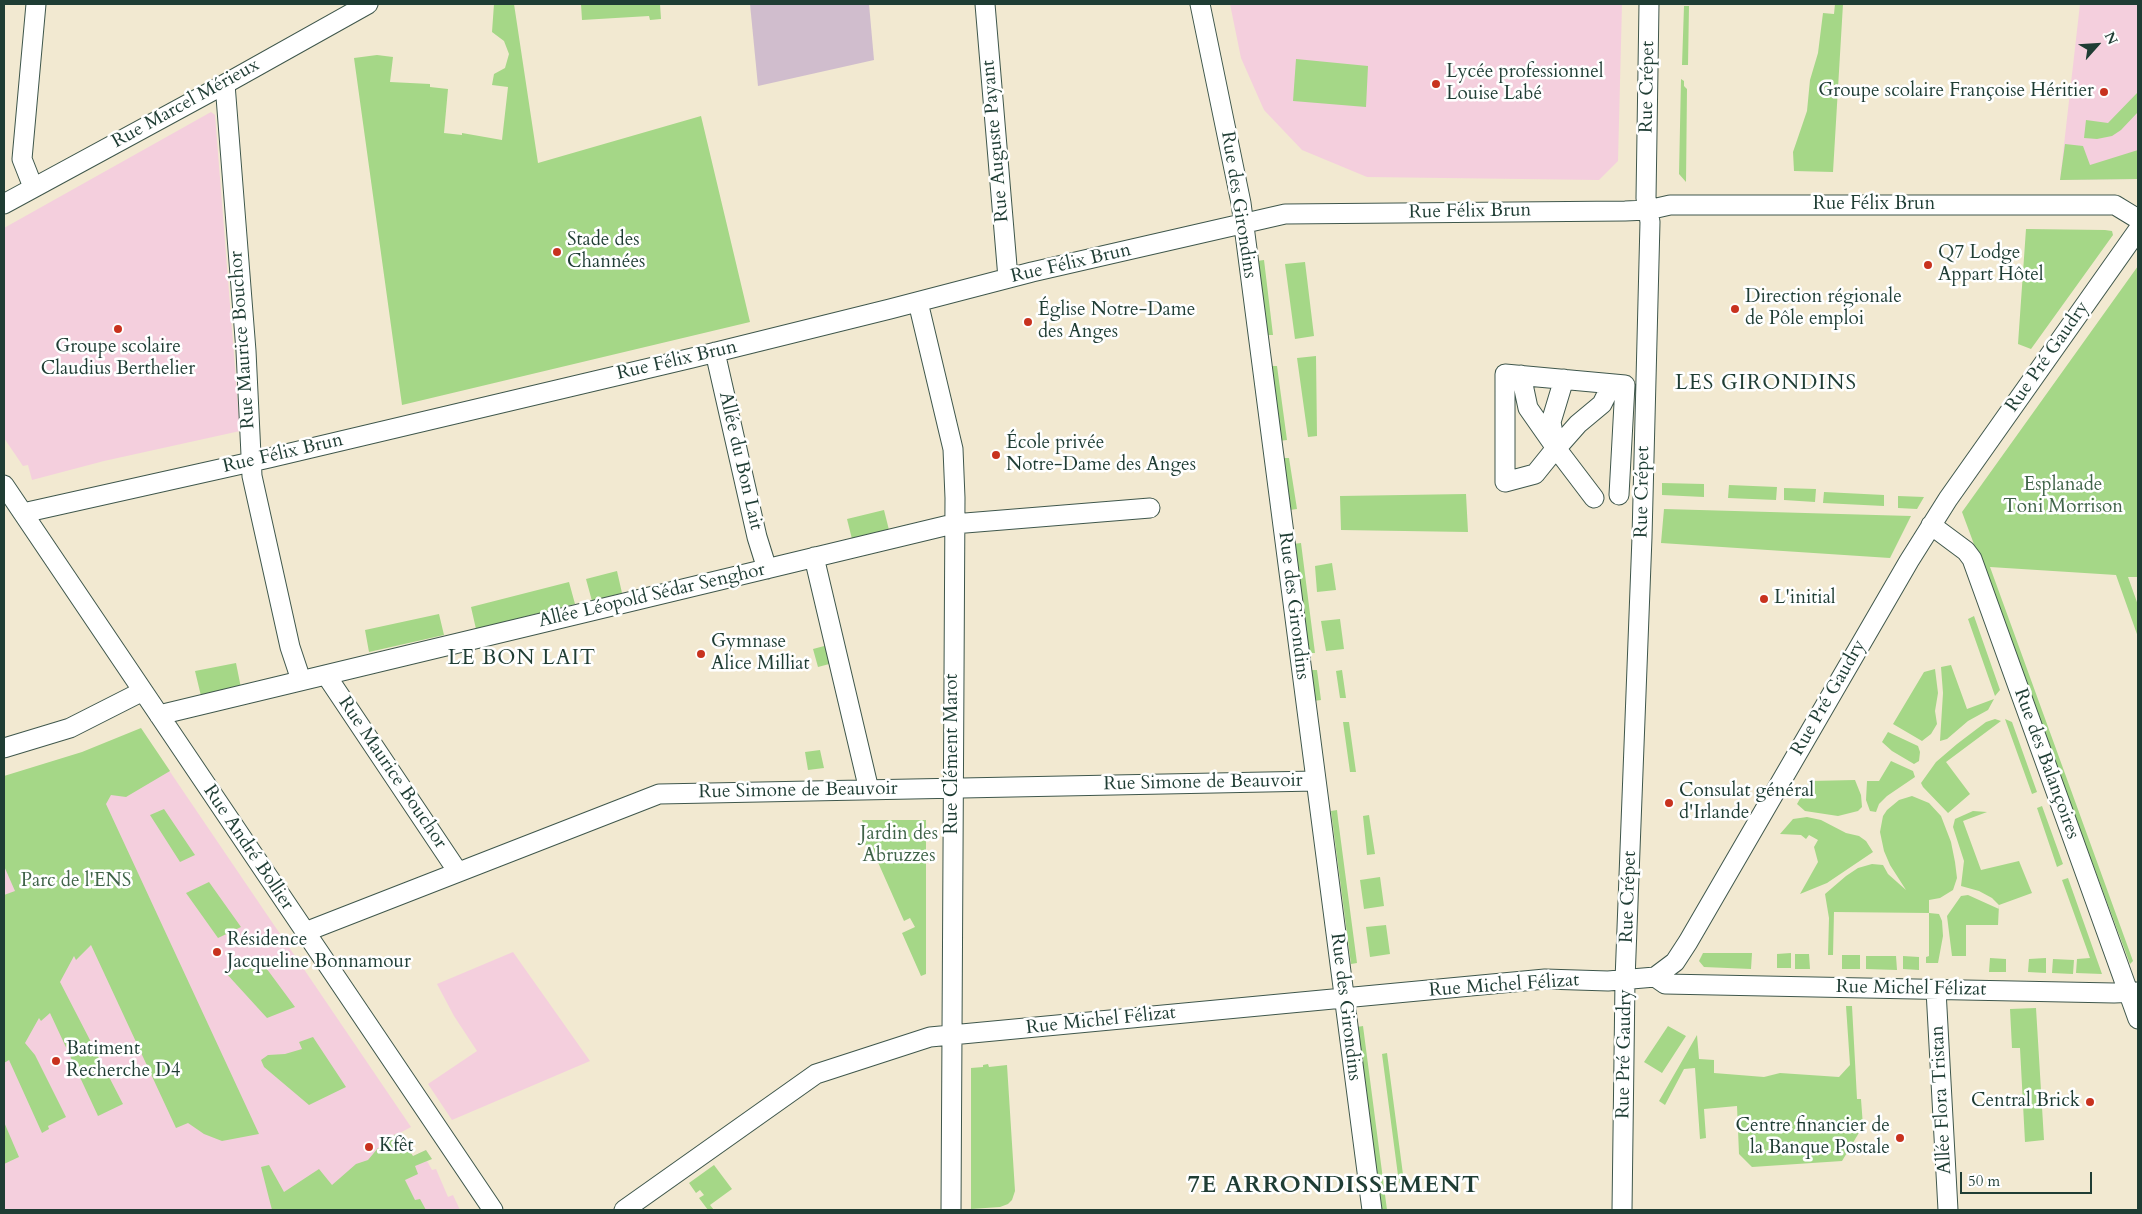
<!DOCTYPE html>
<html>
<head>
<meta charset="utf-8">
<style>
	body { margin:0 }
	#map { position:relative; width:2142px; height:1214px; overflow:hidden; background:#f2e9d1; font-family:Cardo,serif }
	canvas { display:block }
	.frame { position:absolute; inset:0; border:5px solid #1f3d34; pointer-events:none }
	.north { position:absolute; left:2072px; top:20px; width:50px; height:50px; -webkit-text-stroke:4px #fff; paint-order:stroke; rotate:64deg; font-size:14px; font-weight:700; line-height:20px; text-align:center; color:#1f3d34 }
	.north::after { content:''; display:block; margin:auto; width:18px; height:22px; background:#1f3d34; clip-path:polygon(50% 0,100% 100%,50% 72%,0 100%) }
	.scale { position:absolute; left:1960px; top:1172px; width:132px; height:22px; box-sizing:border-box; border:2px solid #1f3d34; border-top:0; padding-left:6px; font-size:15px; line-height:18px; white-space:nowrap; color:#1f3d34; -webkit-text-stroke:4px #fff; paint-order:stroke }
</style>
</head>
<body>
<div id="map">
<canvas width="2142" height="1214"></canvas>
<div class="frame"></div>
<div class="north">N</div>
<div class="scale">50 m</div>
</div>
<script>
const context = document.querySelector('canvas').getContext('2d');
context.lineJoin = 'round';
function fill(path, color) { context.fillStyle = color; context.fill(path, 'evenodd'); }
const toPath = rows => new Path2D(rows.map(r => 'M' + r).join(''));
function strokePath(path, color, width, dash) { context.strokeStyle = color; context.lineWidth = width; context.lineCap = dash ? 'butt' : 'round'; context.setLineDash(dash || []); context.stroke(path); }
function write(font, color, halo, rows, align = 'center') {
  context.font = font + ' Cardo,serif'; context.lineWidth = 5; context.setLineDash([]); context.textBaseline = 'middle'; context.strokeStyle = halo; context.fillStyle = color; for (const [text, x, y, turn = 0] of rows) {
    context.save(); context.translate(x, y); context.rotate((+turn || 0) * Math.PI / 180); context.textAlign = isNaN(turn) ? turn : align; if (halo) context.strokeText(text, 0, 0); context.fillText(text, 0, 0); context.restore();
  }
}
fill(toPath([
	[1230,4,1622,4,1618,161,1599,180,1367,177,1302,150,1264,110,1241,58],
	[2080,4,2138,4,2138,179,2060,180],
	[211,112,215,115,240,431,104,461,32,480,28,465,23,466,4,438,4,228],
	[160,757,411,1127,398,1134,413,1156,426,1150,432,1159,427,1161,432,1170,436,1169,448,1197,453,1195,460,1210,4,1210,4,776,141,770],
	[513,952,590,1061,452,1120,428,1084,477,1051,454,1016,437,984]
]), '#f4cfdd');
fill(toPath([
	[750,4,869,4,874,60,758,86]
]), '#d0bdcd');
fill(toPath([
	[494,4,514,4,538,163,701,116,750,322,402,405,354,58,377,55,393,57,390,82,430,84,430,87,448,89,444,133,462,135,462,133,502,140,508,87,492,85,494,74,505,68,509,54,504,41,492,32],
	[581,4,660,4,661,19,650,20,649,16,582,20],
	[1835,4,1843,4,1833,172,1794,171,1793,152,1807,111,1810,80,1818,53,1823,13,1834,14],
	[1684,6,1689,6,1688,65,1682,65],
	[1296,59,1368,66,1366,107,1293,101],
	[1681,79,1684,81,1684,86,1687,89,1686,182,1679,174],
	[2138,92,2138,112,2121,130,2112,136,2097,139,2084,138,2086,120,2108,123],
	[2065,144,2083,146,2090,165,2138,150,2138,179,2060,180],
	[2026,229,2105,230,2112,231,2113,235,2031,349,2018,344],
	[1264,260,1273,335,1266,335,1257,261],
	[1305,262,1314,336,1295,339,1285,264],
	[2138,266,2138,577,2128,577,2138,605,2138,637,2116,575,1990,567,2133,961,2130,964,1962,512],
	[1316,356,1317,436,1308,437,1297,358],
	[1270,366,1277,366,1287,440,1279,441],
	[1282,458,1289,458,1297,509,1290,510],
	[1662,483,1704,484,1704,497,1662,495],
	[1729,485,1777,487,1776,500,1728,498],
	[1784,488,1816,489,1815,502,1784,500],
	[1824,492,1884,495,1884,506,1823,503],
	[1466,494,1468,532,1341,530,1340,496],
	[1898,496,1924,497,1917,509,1898,508],
	[1664,509,1911,516,1890,558,1661,543],
	[884,510,889,530,852,539,847,519],
	[1301,543,1315,653,1308,653,1293,544],
	[1332,563,1336,590,1317,592,1315,566],
	[617,571,622,593,592,601,586,579],
	[569,582,575,604,476,629,471,607],
	[439,614,444,635,369,652,365,630],
	[1974,616,2000,690,1995,696,1968,619],
	[1340,619,1344,649,1326,651,1321,621],
	[828,645,833,663,818,667,813,649],
	[236,663,241,688,201,696,195,671],
	[1951,665,1967,709,1994,699,1988,710,1968,721,1947,739,1940,741,1943,693,1941,667],
	[1935,669,1938,693,1935,711,1937,724,1931,734,1922,741,1893,724,1924,672],
	[1311,670,1317,670,1321,700,1314,701],
	[1342,670,1346,698,1340,698,1336,671],
	[1995,719,2001,721,1946,762,1970,794,1948,813,1923,787,1921,783,1936,762,1957,744,1986,722],
	[2005,719,2012,722,2037,792,2032,794],
	[1343,722,1349,722,1356,772,1350,772],
	[141,728,170,771,126,797,111,795,106,804,259,1134,222,1141,204,1134,188,1123,176,1128,91,945,76,960,74,956,60,982,123,1104,98,1116,50,1013,41,1021,39,1018,25,1043,35,1055,66,1117,48,1126,49,1129,42,1133,9,1060,4,1063,4,895,15,891,4,866,4,776,82,752],
	[1888,732,1918,746,1920,752,1919,761,1914,764,1892,751,1882,742],
	[820,750,824,768,808,770,805,752],
	[1891,761,1913,771,1915,777,1887,796,1879,804,1876,812,1870,811,1866,800,1867,781,1879,781],
	[1855,780,1861,795,1862,807,1858,811,1838,816,1805,811,1797,804,1810,781],
	[1912,796,1929,803,1941,816,1951,842,1955,862,1957,878,1953,890,1940,898,1929,900,1929,913,1939,914,1942,921,1943,936,1938,963,1926,963,1926,957,1929,956,1929,913,1834,912,1833,955,1828,955,1829,918,1825,894,1846,876,1858,868,1872,864,1883,865,1888,874,1906,890,1890,865,1884,851,1880,832,1883,816,1887,810,1899,800],
	[2042,806,2063,864,2057,867,2037,808],
	[164,809,195,855,180,862,150,815],
	[1337,810,1338,819,1357,963,1351,964,1331,811],
	[1973,811,1987,812,1963,821,1981,870,2019,861,2032,893,1999,905,1998,925,1966,925,1966,956,1952,956,1947,916,1961,896,1968,895,1999,909,1999,905,1992,898,1979,891,1961,886,1964,861,1953,827,1955,819],
	[1369,815,1375,854,1367,855,1363,816],
	[1807,817,1821,820,1846,833,1859,836,1866,841,1873,852,1827,883,1800,894,1818,862,1814,847,1818,840,1809,835,1806,839,1801,835,1780,834,1793,819],
	[862,820,926,820,926,974,921,976,902,933,915,927,910,918,904,921,873,851,869,853,861,834,866,832],
	[1380,877,1384,906,1364,909,1360,880],
	[2068,878,2102,974,2076,973,2077,959,2090,958,2062,880],
	[209,882,241,927,218,938,186,893],
	[1386,925,1390,954,1370,957,1366,927],
	[1703,953,1752,953,1751,969,1704,967,1699,961],
	[1791,953,1791,968,1777,968,1777,954],
	[1795,954,1809,954,1810,969,1795,969],
	[1842,955,1860,955,1860,969,1842,969],
	[1866,956,1896,956,1897,970,1866,969],
	[1903,956,1919,957,1919,970,1903,969],
	[258,957,295,1007,267,1018,225,972,249,967,247,962],
	[1990,958,2006,959,2006,972,1989,972],
	[2046,958,2046,973,2028,972,2029,959],
	[2053,959,2074,960,2073,974,2052,973],
	[1846,1006,1852,1006,1857,1099,1861,1099,1863,1126,1842,1161,1752,1167,1739,1154,1737,1106,1704,1109,1706,1138,1700,1139,1695,1068,1684,1069,1665,1105,1659,1101,1697,1035,1699,1059,1714,1060,1714,1073,1764,1077,1780,1073,1839,1077,1850,1065],
	[2036,1008,2044,1140,2025,1142,2020,1048,2012,1048,2010,1009],
	[1363,1026,1387,1210,1381,1210,1357,1027],
	[1668,1026,1686,1036,1662,1073,1644,1062],
	[313,1037,346,1087,309,1105,264,1067,261,1060,268,1055,285,1054,302,1049,299,1042],
	[1387,1053,1404,1182,1399,1183,1382,1054],
	[988,1064,989,1067,1007,1065,1015,1191,1012,1200,1008,1204,1000,1207,971,1209,971,1068,983,1067,983,1065],
	[4,1122,19,1157,4,1164],
	[398,1133,413,1156,426,1150,432,1159,415,1166,418,1174,405,1180,415,1200,420,1199,426,1210,272,1210,261,1167,269,1165,284,1192,319,1169,332,1185,356,1164,368,1160,378,1148,385,1145,388,1138],
	[714,1165,732,1189,710,1205,714,1210,708,1210,699,1198,704,1195,700,1190,696,1193,689,1183]
]), '#a5d787');
const street = toPath([
	[985,4,1008,278],
	[1200,4,1241,203,1372,1210],
	[225,84,246,351,252,476,290,647,301,680],
	[33,187,22,159,36,4],
	[4,204,225,84,368,4],
	[918,302,953,449,955,498,951,1210],
	[715,352,757,537,767,569],
	[1521,375,1528,408,1556,448,1594,498],
	[1555,445,1551,422,1564,379],
	[1556,448,1535,474,1505,482,1505,374,1625,385,1619,495],
	[1548,458,1578,424,1602,404,1612,384],
	[4,485,493,1210],
	[23,513,269,458,692,358,890,309,1032,272,1285,214,1625,211,1648,210,1670,205,2115,205,2138,219],
	[1931,525,1966,551,1972,559,2138,1019],
	[814,557,869,790],
	[326,675,458,872],
	[159,715,953,524,1150,508],
	[4,748,70,728,143,691],
	[305,932,659,794,1316,781],
	[1655,977,1665,984,1715,985,2114,993,2138,992],
	[1936,990,1948,1210],
	[624,1210,816,1074,930,1037,1545,979,1608,981,1655,977,1675,962,1688,942,1909,561,1948,499,2138,230],
	[1622,1210,1625,980,1642,537,1650,222,1646,198,1649,4]
]);
strokePath(street, '#3f574c', 21);
strokePath(street, '#fff', 19);
for (const [x, y, r, color] of [
	[1436,84,5,"#c8321e"],
	[2104,92,5,"#c8321e"],
	[557,252,5,"#c8321e"],
	[1928,265,5,"#c8321e"],
	[1735,309,5,"#c8321e"],
	[1028,322,5,"#c8321e"],
	[118,329,5,"#c8321e"],
	[996,455,5,"#c8321e"],
	[1764,599,5,"#c8321e"],
	[701,654,5,"#c8321e"],
	[1669,803,5,"#c8321e"],
	[217,952,5,"#c8321e"],
	[56,1061,5,"#c8321e"],
	[2090,1102,5,"#c8321e"],
	[1900,1138,5,"#c8321e"],
	[369,1147,5,"#c8321e"]
]) { const dot = new Path2D(); dot.arc(x, y, r, 0, 2 * Math.PI); context.fillStyle = color; context.fill(dot); strokePath(dot, '#fff', 2); }
write('19px', '#1f3d34', '#fff', [
	["Lycée professionnel",1446,73],
	["Louise Labé",1446,95],
	["Groupe scolaire Françoise Héritier",2094,92,"right"],
	["Stade des",567,241],
	["Channées",567,263],
	["Q7 Lodge",1938,254],
	["Appart Hôtel",1938,276],
	["Direction régionale",1745,298],
	["de Pôle emploi",1745,320],
	["Église Notre-Dame",1038,311],
	["des Anges",1038,333],
	["Groupe scolaire",118,348,"center"],
	["Claudius Berthelier",118,370,"center"],
	["École privée",1006,444],
	["Notre-Dame des Anges",1006,466],
	["L'initial",1774,599],
	["Gymnase",711,643],
	["Alice Milliat",711,665],
	["Consulat général",1679,792],
	["d'Irlande",1679,814],
	["Résidence",227,941],
	["Jacqueline Bonnamour",227,963],
	["Batiment",66,1050],
	["Recherche D4",66,1072],
	["Central Brick",2080,1102,"right"],
	["Centre financier de",1890,1127,"right"],
	["la Banque Postale",1890,1149,"right"],
	["Kfêt",379,1147]
], 'left');
write('19px', '#1f3d34', '#fff', [
	["Rue Crépet",1648,87,-89],
	["Rue Marcel Mérieux",186,104,-29],
	["Rue Auguste Payant",996,141,-95],
	["Rue des Girondins",1238,205,81],
	["Rue Félix Brun",1874,205],
	["Rue Félix Brun",1470,212,-1],
	["Rue Félix Brun",1071,264,-13],
	["Rue Maurice Bouchor",243,340,-94],
	["Rue Pré Gaudry",2048,357,-55],
	["Rue Félix Brun",677,361,-13],
	["Rue Félix Brun",283,454,-13],
	["Allée du Bon Lait",740,461,77],
	["Rue Crépet",1643,492,-89],
	["Allée Léopold Sédar Senghor",652,596,-13],
	["Rue des Girondins",1293,606,83],
	["Rue Pré Gaudry",1829,698,-60],
	["Rue Clément Marot",953,754,-90],
	["Rue des Balançoires",2046,764,70],
	["Rue Maurice Bouchor",392,773,56],
	["Rue Simone de Beauvoir",1203,783,-1],
	["Rue Simone de Beauvoir",798,791,-1],
	["Rue André Bollier",248,848,56],
	["Rue Crépet",1629,897,-88],
	["Rue Michel Félizat",1504,986,-4],
	["Rue Michel Félizat",1911,989,1],
	["Rue des Girondins",1345,1007,83],
	["Rue Michel Félizat",1101,1021,-6],
	["Rue Pré Gaudry",1625,1054,-89],
	["Allée Flora Tristan",1942,1100,-93]
]);
write('19px', '#406449', '#fff', [
	["Esplanade",2063,486],
	["Toni Morrison",2063,508],
	["Jardin des",899,835],
	["Abruzzes",899,857],
	["Parc de l'ENS",76,882]
]);
context.letterSpacing = '1px';
write('21px', '#1f3d34', '#fff', [
	["LES GIRONDINS",1766,384],
	["LE BON LAIT",522,659]
]);
context.letterSpacing = '0px';
context.letterSpacing = '1px';
write('bold 24px', '#1f3d34', '#fff', [
	["7E ARRONDISSEMENT",1334,1186]
]);
context.letterSpacing = '0px';
</script>
</body>
</html>
